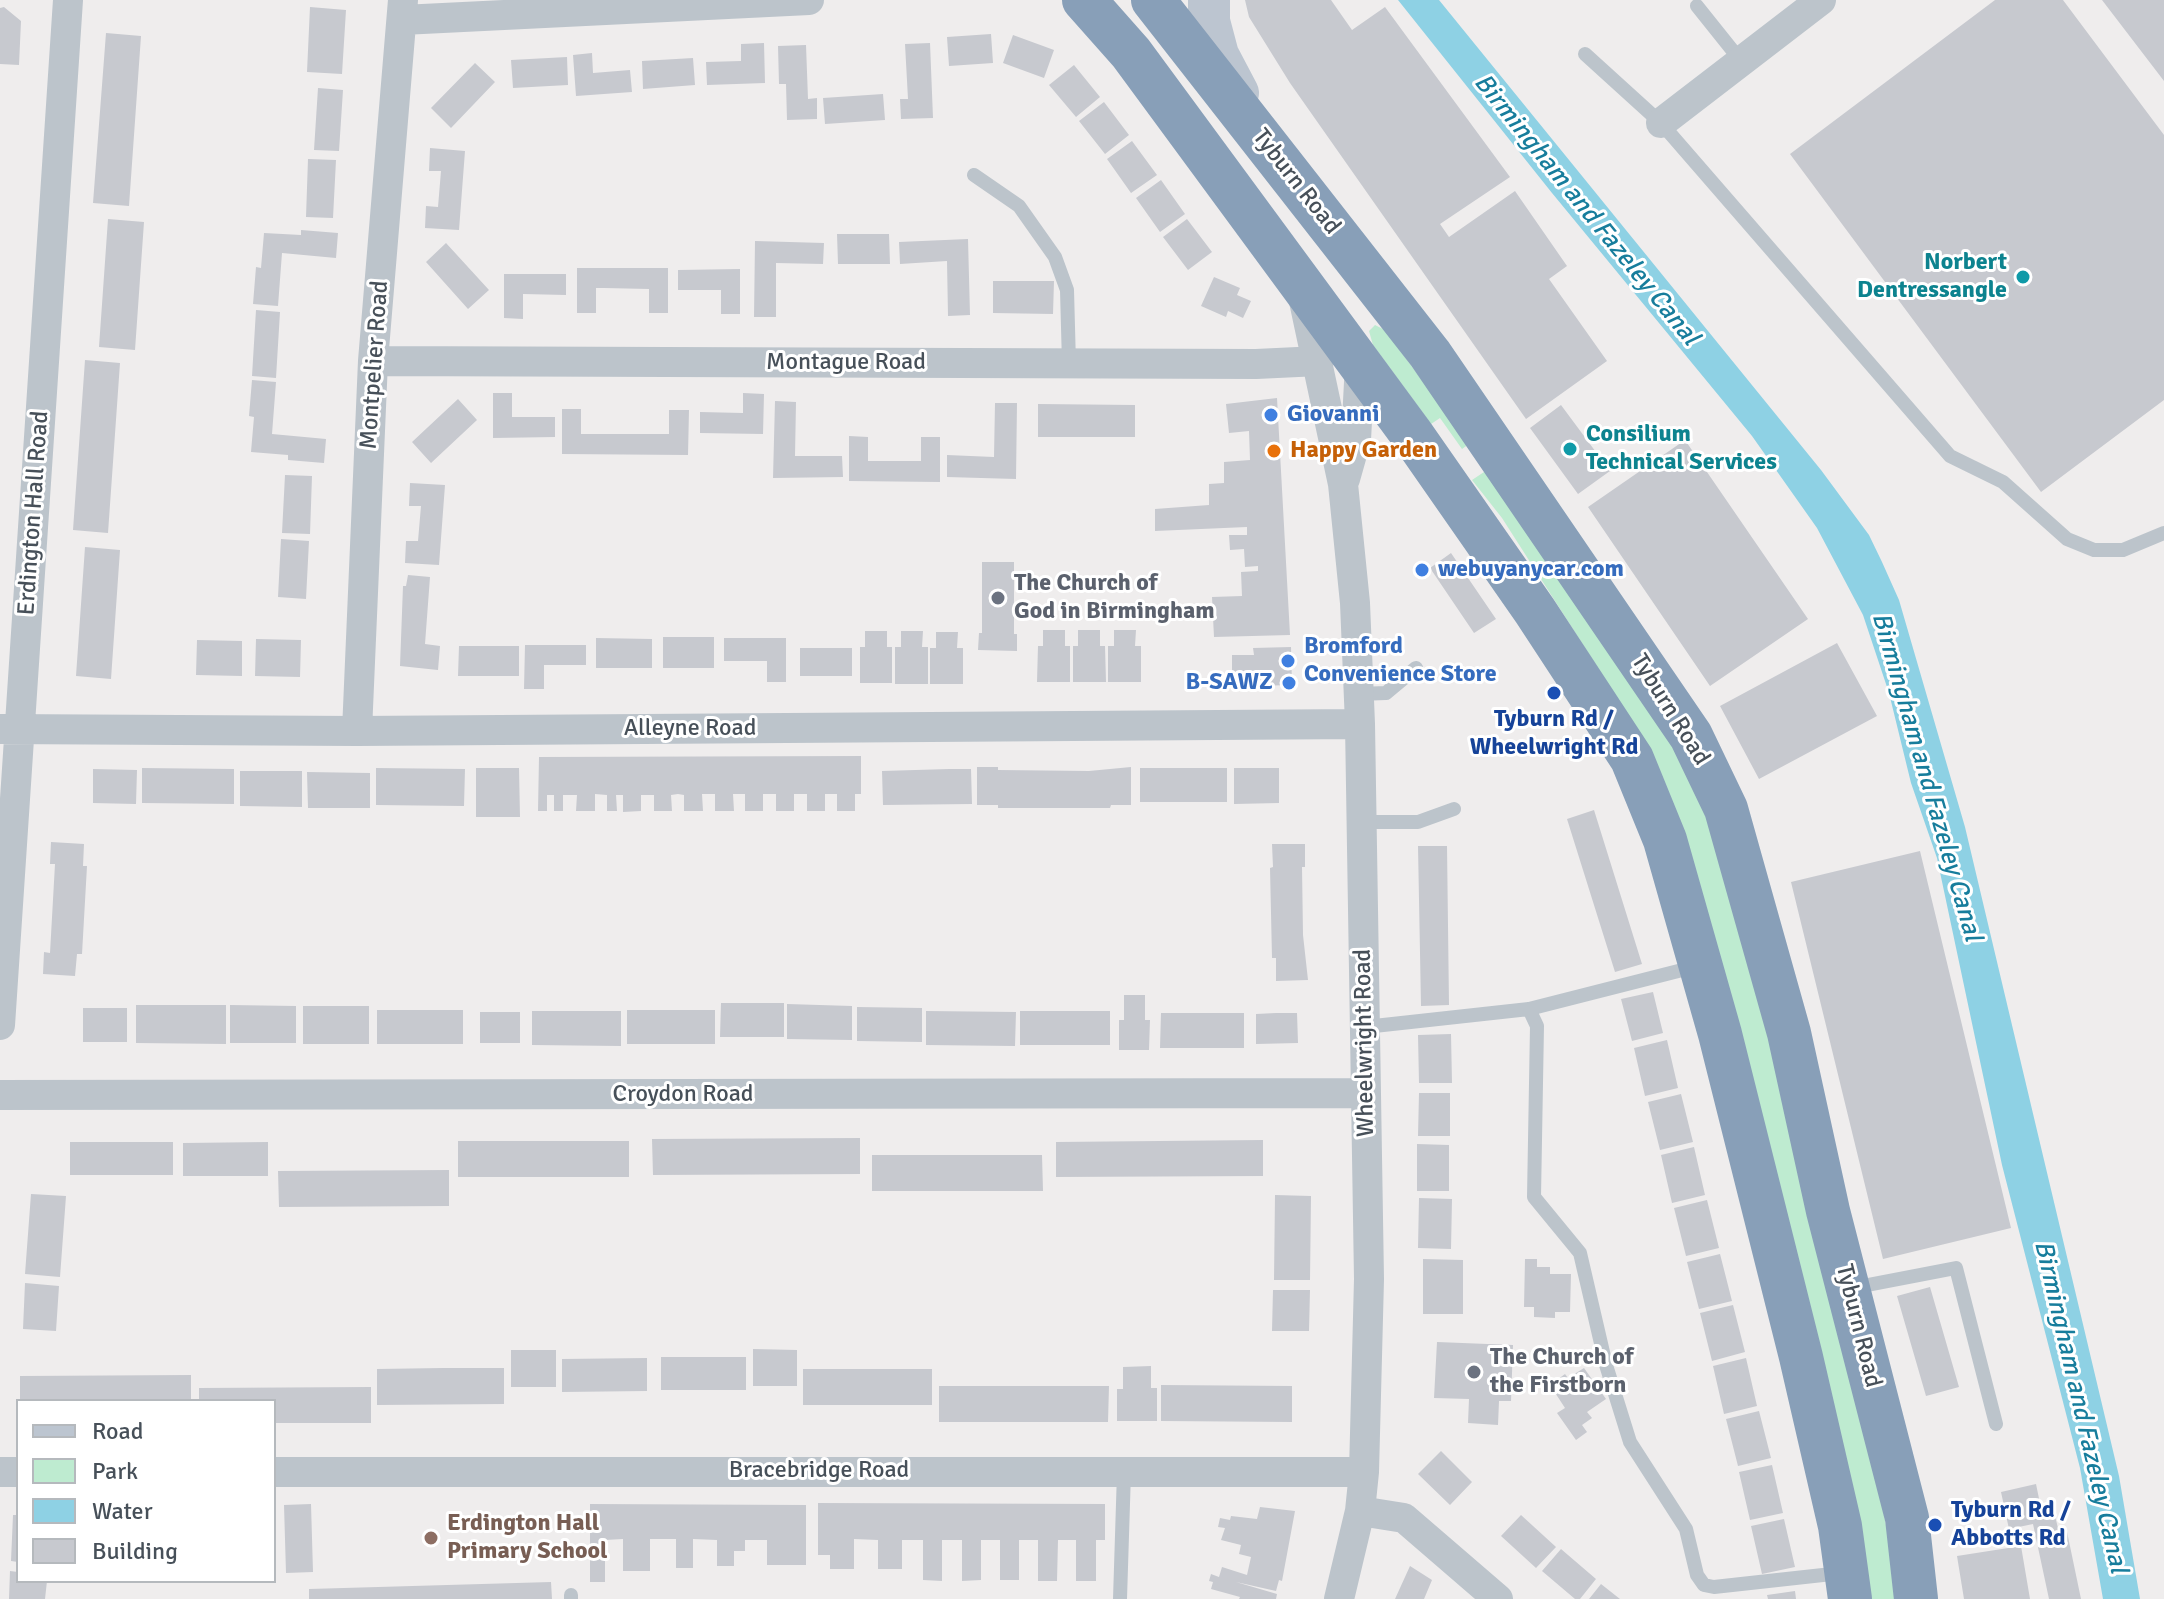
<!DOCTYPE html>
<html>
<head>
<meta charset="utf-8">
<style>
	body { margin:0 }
	#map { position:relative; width:2164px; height:1599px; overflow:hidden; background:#efeded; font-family:Signika,sans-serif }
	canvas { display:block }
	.legend { position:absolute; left:16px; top:1399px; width:260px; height:184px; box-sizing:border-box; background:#fff; border:2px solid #b5b9bd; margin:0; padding:10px 14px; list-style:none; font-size:24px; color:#475059 }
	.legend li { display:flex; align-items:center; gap:16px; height:40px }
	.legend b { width:40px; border:2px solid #b5b9bd }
</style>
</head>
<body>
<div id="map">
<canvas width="2164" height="1599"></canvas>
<ul class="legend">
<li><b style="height:10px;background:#bcc5d0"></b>Road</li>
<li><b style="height:22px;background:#beebd0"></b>Park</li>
<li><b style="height:22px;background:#8ed1e4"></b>Water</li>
<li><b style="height:22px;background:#c7c9cf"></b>Building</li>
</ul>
</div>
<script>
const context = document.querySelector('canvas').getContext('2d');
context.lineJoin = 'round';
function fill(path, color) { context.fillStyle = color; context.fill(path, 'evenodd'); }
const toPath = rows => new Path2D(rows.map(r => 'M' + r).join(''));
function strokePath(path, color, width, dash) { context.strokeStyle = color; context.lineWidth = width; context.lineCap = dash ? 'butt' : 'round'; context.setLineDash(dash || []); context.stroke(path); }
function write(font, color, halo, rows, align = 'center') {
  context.font = font + ' Signika,sans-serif'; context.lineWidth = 6; context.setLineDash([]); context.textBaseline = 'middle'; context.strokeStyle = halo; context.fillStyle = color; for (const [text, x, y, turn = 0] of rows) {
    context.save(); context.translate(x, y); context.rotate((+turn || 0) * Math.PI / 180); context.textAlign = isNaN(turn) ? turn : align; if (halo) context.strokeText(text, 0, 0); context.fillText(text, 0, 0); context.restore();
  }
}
fill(toPath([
	[1375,325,1385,330,1469,444,1462,449,1440,418,1431,424,1373,345,1369,331],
	[1487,470,1694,774,1735,890,1861,1402,1901,1599,1871,1599,1624,709,1502,518,1472,480]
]), '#beebd0');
fill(toPath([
	[1398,0,1439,0,1821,470,1869,535,1882,562,1899,600,1965,827,2119,1476,2140,1599,2103,1599,2080,1468,2002,1165,1937,858,1911,783,1889,693,1863,615,1817,528,1752,436,1552,193]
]), '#8ed1e4');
fill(toPath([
	[1245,0,1331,0,1352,30,1385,7,1510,177,1440,224,1449,237,1515,191,1567,266,1549,279,1607,361,1526,419,1290,83,1249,17],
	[1995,0,2063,0,2164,135,2164,400,2041,492,1790,154],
	[2102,0,2164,0,2164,81],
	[4,7,21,21,19,65,0,64,0,8],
	[310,7,346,10,342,74,307,72],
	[106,33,141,36,129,206,93,203],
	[991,34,993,63,949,66,947,37],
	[1013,35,1054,50,1044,78,1003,63],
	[764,43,765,83,707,85,706,62,741,61,741,44],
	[930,43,933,118,901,119,900,99,908,99,905,44],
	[806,45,808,99,817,98,817,119,787,120,786,84,779,84,778,46],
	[592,53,593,73,630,70,632,92,576,96,573,55],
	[567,57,568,85,513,88,511,60],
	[693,58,695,85,643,89,642,61],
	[475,63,495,82,451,128,431,108],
	[1074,65,1100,97,1076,117,1049,85],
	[318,88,343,90,339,151,314,150],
	[883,94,885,120,825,124,823,98],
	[1104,102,1129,135,1105,154,1079,121],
	[1132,141,1157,175,1131,193,1107,159],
	[430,148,465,151,459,230,425,228,426,206,438,207,441,171,429,171],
	[308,159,336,160,333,218,306,217],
	[1161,180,1185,214,1160,232,1136,198],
	[108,219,144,222,135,350,99,347],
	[1187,219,1212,252,1188,270,1163,237],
	[301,230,338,233,336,258,282,253,278,306,253,304,256,267,261,268,264,233,301,235],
	[837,234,889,234,890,264,838,264],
	[968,239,970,315,948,316,947,261,900,264,899,242],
	[755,241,824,243,823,264,776,263,776,317,754,317],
	[446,243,489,290,468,309,426,262],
	[577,268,668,268,668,313,649,313,649,289,604,288,596,288,596,313,577,313],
	[740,269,740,314,721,314,721,290,678,290,678,270],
	[504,274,566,274,566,295,523,294,523,319,504,318],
	[1214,277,1240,288,1237,295,1251,301,1243,318,1228,311,1226,317,1201,306],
	[993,281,1054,281,1053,314,993,313],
	[256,310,280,312,276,378,252,376],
	[85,360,120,363,108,533,73,530],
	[252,380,276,382,272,434,326,439,324,463,288,460,288,455,251,452,254,417,249,416],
	[493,393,512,393,512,417,555,417,555,437,493,438],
	[743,393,764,394,763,434,700,433,700,412,743,413],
	[1277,398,1290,635,1214,637,1212,597,1242,596,1241,572,1258,571,1258,566,1245,567,1244,549,1230,550,1229,535,1247,535,1247,527,1155,531,1155,509,1209,505,1209,484,1224,483,1224,462,1250,460,1249,431,1229,433,1226,404],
	[458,399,477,420,431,463,412,442],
	[775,401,796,402,795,456,842,456,843,477,773,478],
	[995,403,1017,403,1016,479,947,477,947,455,994,457],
	[1038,404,1135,405,1135,437,1038,437],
	[1561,405,1610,471,1578,494,1530,428],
	[562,409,581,409,581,434,669,434,669,410,689,410,688,455,562,454],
	[849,436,868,437,868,461,921,461,921,437,940,437,940,482,849,481],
	[1685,440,1808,619,1710,686,1588,507],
	[285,475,312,476,310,534,282,533],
	[410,483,445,485,439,565,405,563,406,541,418,541,421,506,409,506],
	[281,539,309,541,306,599,278,597],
	[85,547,120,550,111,679,76,676],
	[1451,553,1496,619,1474,633,1430,568],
	[982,562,1014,562,1014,634,1017,634,1017,651,978,650,979,633,982,633],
	[408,575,430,577,425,644,440,646,438,670,400,666,403,586,406,586],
	[1043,630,1065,630,1065,646,1070,646,1070,682,1037,682,1038,646,1043,646],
	[1078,630,1100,630,1100,646,1105,646,1106,682,1073,682,1073,646,1078,646],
	[1114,630,1136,630,1135,646,1141,646,1141,682,1108,682,1108,646,1114,646],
	[865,631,887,631,887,647,892,647,892,683,860,683,860,647,865,647],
	[901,631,923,631,922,647,928,647,928,684,895,684,895,647,901,647],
	[936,632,958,632,957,648,963,648,963,684,930,684,930,648,936,648],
	[663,637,714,637,714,668,663,668],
	[596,638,652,639,652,668,596,668],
	[724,638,786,638,786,682,767,682,767,661,724,661],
	[256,639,301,640,300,677,255,676],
	[197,640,242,641,242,676,196,675],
	[1837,643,1877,716,1759,779,1720,706],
	[525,645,586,645,586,665,544,665,544,689,524,689],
	[459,646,519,646,519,676,458,676],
	[1291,647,1292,685,1254,686,1254,678,1232,678,1232,655,1254,655,1253,648],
	[800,648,852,648,852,676,800,676],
	[861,756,861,794,855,794,855,811,837,811,837,794,825,794,825,811,807,811,807,794,794,794,794,811,776,811,776,794,763,794,763,811,745,811,745,794,733,794,734,811,715,811,715,794,702,794,703,811,684,811,684,795,678,794,671,795,672,811,654,811,654,795,641,795,641,811,623,812,623,795,616,795,617,811,607,811,607,795,595,794,595,811,576,811,577,795,563,795,563,811,554,811,554,795,547,795,547,811,538,811,539,757],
	[977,767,998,767,998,770,1089,771,1131,767,1131,805,1111,805,1110,808,998,808,998,805,977,805],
	[142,768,234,769,234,804,142,803],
	[376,768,465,769,464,806,376,805],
	[476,768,519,768,520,817,476,817],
	[1140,768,1227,768,1227,802,1140,802],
	[1234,768,1279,768,1279,803,1234,804],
	[93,769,137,770,136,804,93,803],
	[949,769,971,769,972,804,883,805,882,771],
	[240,771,302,771,302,807,240,806],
	[307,772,370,773,370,808,308,808],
	[1594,810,1642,964,1615,972,1567,819],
	[51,842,84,844,83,866,87,866,82,954,77,954,75,976,43,974,44,952,50,953,55,864,50,864],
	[1272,844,1305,844,1305,867,1302,867,1303,935,1308,980,1276,981,1276,958,1272,958,1270,868,1273,867],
	[1418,846,1447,846,1449,1005,1421,1006],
	[1920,851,2011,1228,1883,1259,1791,882],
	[1653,992,1663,1033,1632,1041,1621,999],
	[1124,995,1145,995,1145,1020,1150,1020,1149,1050,1119,1050,1119,1020,1124,1020],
	[721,1003,784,1003,784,1037,720,1037],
	[787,1004,852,1006,852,1040,787,1039],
	[136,1005,226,1005,226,1044,136,1043],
	[230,1005,296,1006,296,1043,230,1043],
	[303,1006,369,1006,369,1044,303,1044],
	[857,1007,922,1008,922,1042,857,1041],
	[83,1008,127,1008,127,1042,83,1042],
	[377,1010,463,1010,463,1044,377,1044],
	[627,1010,715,1010,715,1044,627,1044],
	[532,1011,621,1011,621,1046,532,1045],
	[926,1011,1016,1012,1015,1046,926,1045],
	[1020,1011,1110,1011,1110,1045,1020,1045],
	[480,1012,520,1012,520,1043,480,1043],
	[1161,1013,1244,1013,1244,1048,1160,1048],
	[1276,1013,1297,1013,1298,1043,1256,1044,1256,1014],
	[1451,1034,1452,1083,1419,1083,1418,1035],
	[1667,1040,1678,1088,1645,1096,1634,1048],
	[1419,1093,1450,1093,1450,1136,1418,1136],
	[1681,1094,1693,1142,1660,1150,1648,1102],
	[860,1138,860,1174,653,1175,652,1139],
	[1263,1140,1263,1176,1056,1177,1056,1142],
	[458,1141,629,1141,629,1177,458,1177],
	[70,1142,173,1142,173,1175,70,1175],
	[268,1142,268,1176,183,1176,183,1143],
	[1417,1144,1449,1145,1449,1191,1417,1191],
	[1694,1147,1705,1195,1672,1203,1661,1155],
	[872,1155,1042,1155,1043,1191,872,1191],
	[449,1170,449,1206,279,1207,278,1171],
	[31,1194,66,1196,60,1277,25,1274],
	[1275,1195,1311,1196,1310,1280,1274,1280],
	[1419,1198,1452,1199,1451,1249,1418,1248],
	[1707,1200,1719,1248,1686,1256,1674,1208],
	[1720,1254,1732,1301,1699,1309,1687,1262],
	[1423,1259,1463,1260,1463,1314,1423,1314],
	[1525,1259,1537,1259,1537,1267,1550,1267,1550,1274,1571,1274,1570,1312,1555,1312,1555,1318,1534,1317,1534,1307,1524,1307],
	[25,1283,59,1286,56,1331,23,1329],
	[1930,1287,1959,1387,1926,1396,1897,1296],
	[1273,1290,1310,1290,1309,1331,1272,1331],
	[1733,1305,1745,1352,1712,1361,1700,1313],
	[1437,1342,1513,1345,1511,1401,1499,1401,1498,1425,1468,1423,1469,1399,1434,1398],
	[753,1349,797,1350,797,1386,753,1386],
	[511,1350,556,1350,556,1387,511,1387],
	[661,1357,746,1357,746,1390,661,1390],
	[647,1358,647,1391,562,1392,562,1359],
	[1746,1358,1757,1406,1724,1414,1713,1366],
	[1151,1366,1151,1388,1157,1388,1157,1421,1117,1421,1117,1389,1123,1389,1123,1367],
	[443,1368,504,1368,504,1404,377,1405,377,1369],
	[1584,1368,1606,1399,1587,1412,1592,1418,1582,1425,1587,1432,1576,1440,1557,1413,1565,1408,1550,1385,1565,1374,1568,1378],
	[803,1369,932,1369,932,1405,803,1405],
	[191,1375,191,1401,20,1401,20,1376],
	[1161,1385,1292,1386,1292,1422,1161,1421],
	[939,1386,1109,1386,1108,1422,939,1422],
	[371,1387,371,1423,274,1423,274,1401,199,1401,199,1388],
	[1759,1411,1771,1458,1738,1466,1726,1419],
	[1441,1451,1472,1482,1450,1505,1418,1474],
	[1772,1465,1783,1513,1750,1520,1739,1472],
	[2036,1484,2043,1518,2055,1516,2058,1528,2066,1527,2081,1599,2049,1599,2033,1524,2009,1529,2001,1492],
	[818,1503,1105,1504,1105,1540,1096,1540,1096,1581,1076,1581,1076,1540,1058,1540,1057,1581,1038,1581,1038,1540,1019,1540,1019,1580,1000,1580,1000,1540,981,1540,981,1580,962,1581,962,1540,942,1540,942,1581,923,1580,923,1540,902,1540,902,1569,878,1569,878,1540,854,1539,854,1569,830,1569,830,1555,818,1555],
	[311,1504,313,1572,286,1573,284,1505],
	[590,1504,806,1505,806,1565,767,1565,767,1540,745,1540,745,1551,734,1551,734,1566,717,1566,717,1540,693,1539,693,1568,676,1568,676,1539,650,1539,650,1571,623,1571,623,1539,605,1540,605,1582,590,1582],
	[1260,1507,1295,1511,1282,1581,1279,1580,1276,1591,1236,1582,1277,1594,1276,1599,1239,1599,1240,1597,1211,1589,1213,1582,1209,1581,1211,1574,1219,1577,1222,1567,1247,1575,1251,1557,1239,1554,1241,1545,1221,1540,1225,1528,1218,1527,1220,1518,1230,1520,1231,1516,1257,1519],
	[13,1515,18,1515,18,1562,11,1561],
	[1521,1515,1556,1547,1536,1568,1501,1536],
	[1784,1519,1795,1567,1762,1574,1751,1526],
	[2021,1546,2030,1599,1964,1599,1957,1556],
	[1561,1549,1596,1579,1580,1599,1575,1599,1542,1571],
	[1410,1566,1432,1580,1424,1599,1395,1599],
	[10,1571,18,1572,18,1581,47,1581,45,1599,9,1599],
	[551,1582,552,1599,309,1599,309,1589],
	[1601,1584,1620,1599,1589,1599],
	[1795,1591,1796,1599,1768,1599,1767,1595]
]), '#c7c9cf');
strokePath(toPath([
	[1697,6,1741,61],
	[1585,54,1661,123,1950,456,2003,482,2067,539,2094,550,2123,550,2164,533],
	[974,175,1019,206,1055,257,1067,290,1069,364],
	[1359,694,1386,693,1416,668],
	[1361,822,1418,822,1454,809],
	[1529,1009,1537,1026,1534,1197,1580,1253,1606,1365,1630,1442,1686,1529,1697,1575,1704,1585,1714,1587,1841,1573],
	[1365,1027,1529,1009,1698,966],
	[1852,1288,1956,1268,1996,1424],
	[571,1599,571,1595],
	[1120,1599,1124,1472]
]), '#bcc4cb', 14);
strokePath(toPath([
	[402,20,809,0],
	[1661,123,1821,0],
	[1304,301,1343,484,1355,603,1360,724,1369,1279,1364,1472,1360,1511,1339,1599],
	[373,361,1256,364,1319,361],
	[1345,479,1356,440,1360,363],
	[0,729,357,731,1360,724],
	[357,731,373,361,403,0],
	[0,1025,68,0],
	[0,1095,1366,1093],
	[0,1472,18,1472],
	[274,1472,1364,1472],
	[1360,1511,1404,1518,1498,1599]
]), '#bcc4cb', 30);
strokePath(toPath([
	[1209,0,1209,21,1218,55,1238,93]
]), '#bcc5d0', 42);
strokePath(toPath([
	[1084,0,1131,53,1413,436,1535,611,1632,759,1665,840,1720,1034,1801,1357,1840,1526,1850,1599],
	[1153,0,1430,354,1691,736,1726,809,1789,1033,1828,1211,1907,1518,1916,1599]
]), '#889fb8', 44);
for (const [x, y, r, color] of [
	[2023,277,8,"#0f9aa8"],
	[1271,415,8,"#3f7fe0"],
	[1570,449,8,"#0f9aa8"],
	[1274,451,8,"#e8710a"],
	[1422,570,8,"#3f7fe0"],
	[998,598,8,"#6b7280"],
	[1288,661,8,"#3f7fe0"],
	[1289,683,8,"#3f7fe0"],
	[1554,693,8,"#1a4fb4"],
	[1474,1372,8,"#6b7280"],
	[1935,1525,8,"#1a4fb4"],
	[431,1538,8,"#8d6e63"]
]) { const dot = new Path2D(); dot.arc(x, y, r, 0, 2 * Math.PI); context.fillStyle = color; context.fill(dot); strokePath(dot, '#fff', 3); }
write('24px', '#475059', '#fff', [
	["Tyburn Road",1296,182,52],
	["Montague Road",846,363],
	["Montpelier Road",375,365,-86],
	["Erdington Hall Road",34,513,-86],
	["Tyburn Road",1670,710,58],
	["Alleyne Road",690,729],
	["Wheelwright Road",1365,1043,-91],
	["Croydon Road",683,1095],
	["Tyburn Road",1858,1326,76],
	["Bracebridge Road",819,1471]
]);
write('bold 24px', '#0d838f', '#fff', [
	["Norbert",2007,263],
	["Dentressangle",2007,291],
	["Consilium",1586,435,"left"],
	["Technical Services",1586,463,"left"]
], 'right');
write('bold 24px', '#366cbe', '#fff', [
	["Giovanni",1287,415],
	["webuyanycar.com",1438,570],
	["Bromford",1304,647],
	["Convenience Store",1304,675],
	["B-SAWZ",1273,683,"right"]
], 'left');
write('bold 24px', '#c56008', '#fff', [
	["Happy Garden",1290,451]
], 'left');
write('bold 24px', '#5b616d', '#fff', [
	["The Church of",1014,584],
	["God in Birmingham",1014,612],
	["The Church of",1490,1358],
	["the Firstborn",1490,1386]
], 'left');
write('bold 24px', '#164399', '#fff', [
	["Tyburn Rd /",1554,720],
	["Wheelwright Rd",1554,748],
	["Tyburn Rd /",1951,1511,"left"],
	["Abbotts Rd",1951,1539,"left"]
]);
write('bold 24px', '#785e54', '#fff', [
	["Erdington Hall",447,1524],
	["Primary School",447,1552]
], 'left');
write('italic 26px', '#177d9c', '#fff', [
	["Birmingham and Fazeley Canal",1586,210,51],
	["Birmingham and Fazeley Canal",1926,777,74],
	["Birmingham and Fazeley Canal",2080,1407,77]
]);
</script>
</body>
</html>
